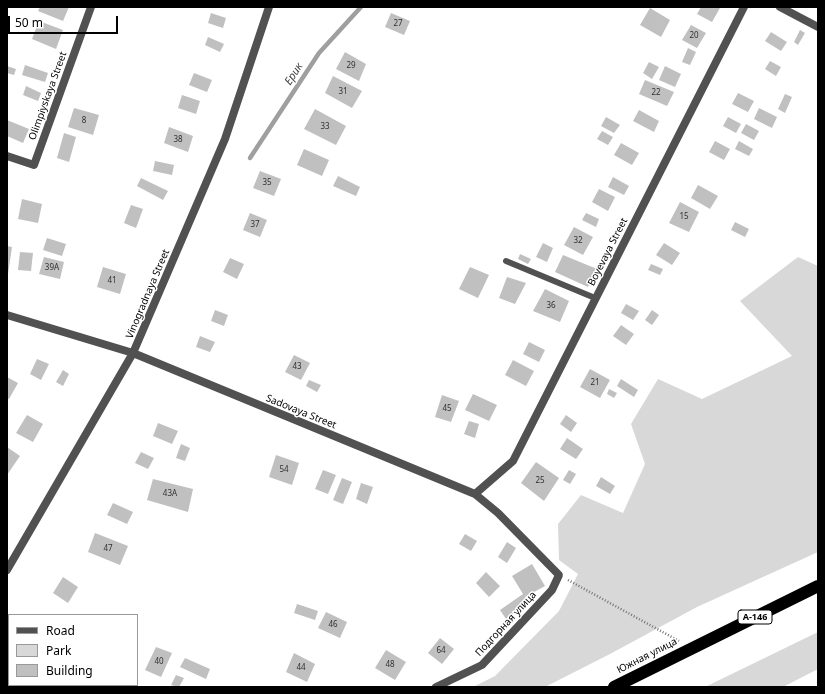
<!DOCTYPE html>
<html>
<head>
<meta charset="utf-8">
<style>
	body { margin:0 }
	#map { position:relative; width:825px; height:694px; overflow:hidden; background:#fff; font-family:"Noto Sans",sans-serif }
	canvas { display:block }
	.frame { position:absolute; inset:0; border:8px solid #000; pointer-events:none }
	.legend { position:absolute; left:8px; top:614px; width:130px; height:72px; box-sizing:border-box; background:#fff; border:1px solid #999; margin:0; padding:5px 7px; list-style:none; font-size:12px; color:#000 }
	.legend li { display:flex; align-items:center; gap:8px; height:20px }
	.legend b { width:20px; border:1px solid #999 }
	.scale { position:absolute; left:8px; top:16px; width:110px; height:18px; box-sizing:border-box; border:2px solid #000; border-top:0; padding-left:5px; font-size:12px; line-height:14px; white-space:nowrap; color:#000; -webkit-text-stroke:3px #fff; paint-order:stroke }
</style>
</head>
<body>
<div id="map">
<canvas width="825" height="694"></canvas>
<div class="frame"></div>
<ul class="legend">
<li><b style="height:5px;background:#515151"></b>Road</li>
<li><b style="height:11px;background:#d8d8d8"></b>Park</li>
<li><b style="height:11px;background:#c0c0c0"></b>Building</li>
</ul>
<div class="scale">50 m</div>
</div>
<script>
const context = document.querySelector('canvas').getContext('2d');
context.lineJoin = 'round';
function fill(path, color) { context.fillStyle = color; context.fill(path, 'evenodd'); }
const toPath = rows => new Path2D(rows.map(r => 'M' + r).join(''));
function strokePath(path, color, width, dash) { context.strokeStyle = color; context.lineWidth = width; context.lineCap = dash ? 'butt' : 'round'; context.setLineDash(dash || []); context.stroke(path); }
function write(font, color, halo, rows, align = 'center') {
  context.font = font + ' "Noto Sans",sans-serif'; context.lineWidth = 3; context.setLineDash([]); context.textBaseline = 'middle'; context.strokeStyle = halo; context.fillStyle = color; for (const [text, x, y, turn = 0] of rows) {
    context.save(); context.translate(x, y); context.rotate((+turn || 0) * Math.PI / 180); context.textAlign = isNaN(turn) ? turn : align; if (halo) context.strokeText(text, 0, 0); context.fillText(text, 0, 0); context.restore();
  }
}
fill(toPath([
	[798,257,818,266,818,552,697,607,610,654,545,687,473,687,495,676,559,611,578,574,559,560,558,524,581,495,623,513,645,464,631,424,658,379,702,399,792,356,740,301],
	[818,632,818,669,783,687,705,687]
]), '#d8d8d8');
strokePath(toPath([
	[250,158,319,53,361,7]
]), '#9f9f9f', 4.5);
fill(toPath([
	[40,7,69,7,63,21,38,11],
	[701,7,718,7,720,8,712,22,697,14],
	[650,8,670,20,661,37,640,25],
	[211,13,226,18,223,28,208,23],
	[391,13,410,21,404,35,385,27],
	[39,21,63,30,56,49,32,39],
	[691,25,706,33,697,48,682,40],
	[800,30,805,33,798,45,794,42],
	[771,32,787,42,781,51,765,41],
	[208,37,224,44,220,52,205,45],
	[688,48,696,52,690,65,682,62],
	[345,52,366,64,359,81,336,69],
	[770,61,781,67,776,76,765,69],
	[649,62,659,67,652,79,643,73],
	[25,65,48,73,45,82,22,75],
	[7,66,16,69,14,75,7,73],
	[665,66,681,74,675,87,659,80],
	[194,73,212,80,207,92,189,85],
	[333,76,362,91,352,108,325,93],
	[645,80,674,92,667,106,639,94],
	[26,86,41,93,38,101,23,95],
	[738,93,754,101,748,112,732,104],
	[785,94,792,97,785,113,778,109],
	[182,95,200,101,196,114,178,108],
	[74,108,99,115,93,135,68,127],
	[759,108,777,117,772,128,754,119],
	[315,109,346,126,336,145,304,129],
	[639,110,659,121,654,132,633,121],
	[606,117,620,125,614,133,601,126],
	[728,117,741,124,736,133,723,126],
	[7,120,29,129,23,143,7,136],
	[746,124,759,131,754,140,741,133],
	[169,127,193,136,188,152,164,143],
	[602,131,613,137,608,145,597,139],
	[64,133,76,137,69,162,57,158],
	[715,141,730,149,724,160,709,152],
	[739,141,753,149,749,156,735,149],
	[621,143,639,153,632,165,614,155],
	[304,149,329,160,322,176,297,165],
	[155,161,174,165,172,175,153,171],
	[260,171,281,179,274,196,253,188],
	[338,176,360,187,356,196,333,186],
	[613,177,629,186,624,195,608,187],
	[141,178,168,191,163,200,137,186],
	[698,185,718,196,710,209,691,198],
	[599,189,615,197,608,211,592,202],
	[22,199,42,204,38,223,18,219],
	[680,202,699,212,689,232,669,223],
	[131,205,143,209,136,228,124,223],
	[250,213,267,220,260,237,243,230],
	[586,213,599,219,596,227,582,220],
	[735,222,749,229,745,237,731,230],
	[574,227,593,237,583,255,564,245],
	[47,238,66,244,62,256,43,250],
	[543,243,553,248,547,262,536,257],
	[664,243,680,253,672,265,656,255],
	[7,246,12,247,8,274,7,274],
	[20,252,33,253,31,271,18,270],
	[520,254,531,259,528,264,518,259],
	[563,255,597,269,588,287,555,272],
	[44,257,64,262,60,279,39,274],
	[230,258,244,264,237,279,223,272],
	[651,264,663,269,660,275,648,270],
	[103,267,126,274,120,294,97,287],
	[470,267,489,275,478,298,459,289],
	[507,277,526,283,515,304,499,298],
	[545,289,569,301,560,322,533,311],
	[626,304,639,311,633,320,621,313],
	[215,310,228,315,224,326,211,321],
	[652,310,659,315,652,325,645,320],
	[621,325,634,334,626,345,613,336],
	[200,336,215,342,210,352,196,347],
	[529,342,545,350,539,362,523,354],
	[294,355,310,363,301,380,285,372],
	[37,359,49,364,41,380,30,374],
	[513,360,534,371,526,386,505,375],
	[590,369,610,380,600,398,580,387],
	[63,370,69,374,63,386,56,382],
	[7,377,18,383,9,399,7,398],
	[621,379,638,390,634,397,617,386],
	[309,380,321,385,317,392,306,386],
	[609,389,617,393,614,398,607,394],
	[473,394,497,405,489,421,465,410],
	[442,395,459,401,451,422,435,417],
	[27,415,43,424,33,442,16,433],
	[566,415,577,423,571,432,560,424],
	[469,421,479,424,475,438,464,434],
	[158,423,178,431,172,444,153,436],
	[567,438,583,449,576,459,560,449],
	[181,444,190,448,185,461,176,458],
	[7,447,20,456,7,475],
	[141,452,154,458,148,469,135,463],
	[276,455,299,463,292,485,269,477],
	[536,462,559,478,544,501,521,483],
	[323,470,336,475,328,494,315,489],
	[569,470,576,474,570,484,563,480],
	[601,477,615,486,610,494,596,486],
	[342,478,352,482,343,504,333,500],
	[153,479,193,489,188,512,147,500],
	[361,483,373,487,367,504,356,499],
	[113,503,133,512,127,524,107,515],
	[95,533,128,546,120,565,88,552],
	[465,534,477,541,471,551,459,544],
	[507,542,516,548,507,563,498,557],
	[532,564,545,586,525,597,529,603,506,619,500,610,523,594,512,576],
	[486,572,500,586,489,597,476,583],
	[63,577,78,587,68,603,53,593],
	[297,604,318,611,315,620,294,613],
	[326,612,347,622,340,638,318,628],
	[440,638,454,649,442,664,428,653],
	[156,647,172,653,161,677,145,670],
	[386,650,406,662,395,680,375,668],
	[294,653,315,664,307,682,286,672],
	[185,658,210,669,206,679,180,667],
	[176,675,184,678,179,687,171,685]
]), '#c0c0c0');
strokePath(toPath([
	[568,580,679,641]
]), '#737373', 2.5, [1, 2]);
strokePath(toPath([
	[506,261,595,298]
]), '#515151', 6);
strokePath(toPath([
	[780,7,818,27],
	[7,156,34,165,91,7],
	[7,315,133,353,475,494,498,513,559,575,552,590,482,665,436,687],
	[475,494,513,461,744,7],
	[7,570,133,353,225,139,269,7]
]), '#515151', 8);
strokePath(toPath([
	[614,687,818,586]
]), '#000', 12);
write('8px', '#303030', null, [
	["27",398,24],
	["20",694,36],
	["29",351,66],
	["31",343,92],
	["22",656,93],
	["8",84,121],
	["33",325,127],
	["38",178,140],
	["35",267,183],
	["15",684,217],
	["37",255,225],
	["32",578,241],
	["39А",52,268],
	["41",112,281],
	["36",551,306],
	["43",297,367],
	["21",595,383],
	["45",447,409],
	["54",284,470],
	["25",540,481],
	["43А",170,494],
	["47",108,549],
	["46",333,625],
	["64",441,651],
	["40",159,662],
	["48",390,665],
	["44",301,668]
]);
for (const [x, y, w] of [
	[755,617,34]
]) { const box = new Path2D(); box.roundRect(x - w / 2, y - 7, w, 14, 3); context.fillStyle = '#fff'; context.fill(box); strokePath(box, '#000', 1); }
write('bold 9px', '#000', null, [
	["А-146",755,617]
]);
write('10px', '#000', '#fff', [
	["Olimpiyskaya Street",48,96,-70],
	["Boyevaya Street",608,252,-63],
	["Vinogradnaya Street",148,294,-67],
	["Sadovaya Street",301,412,22],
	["Подгорная улица",506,624,-47],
	["Южная улица",647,656,-27]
]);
write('italic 11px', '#404040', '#fff', [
	["Ерик",294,74,-57]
]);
</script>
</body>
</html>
